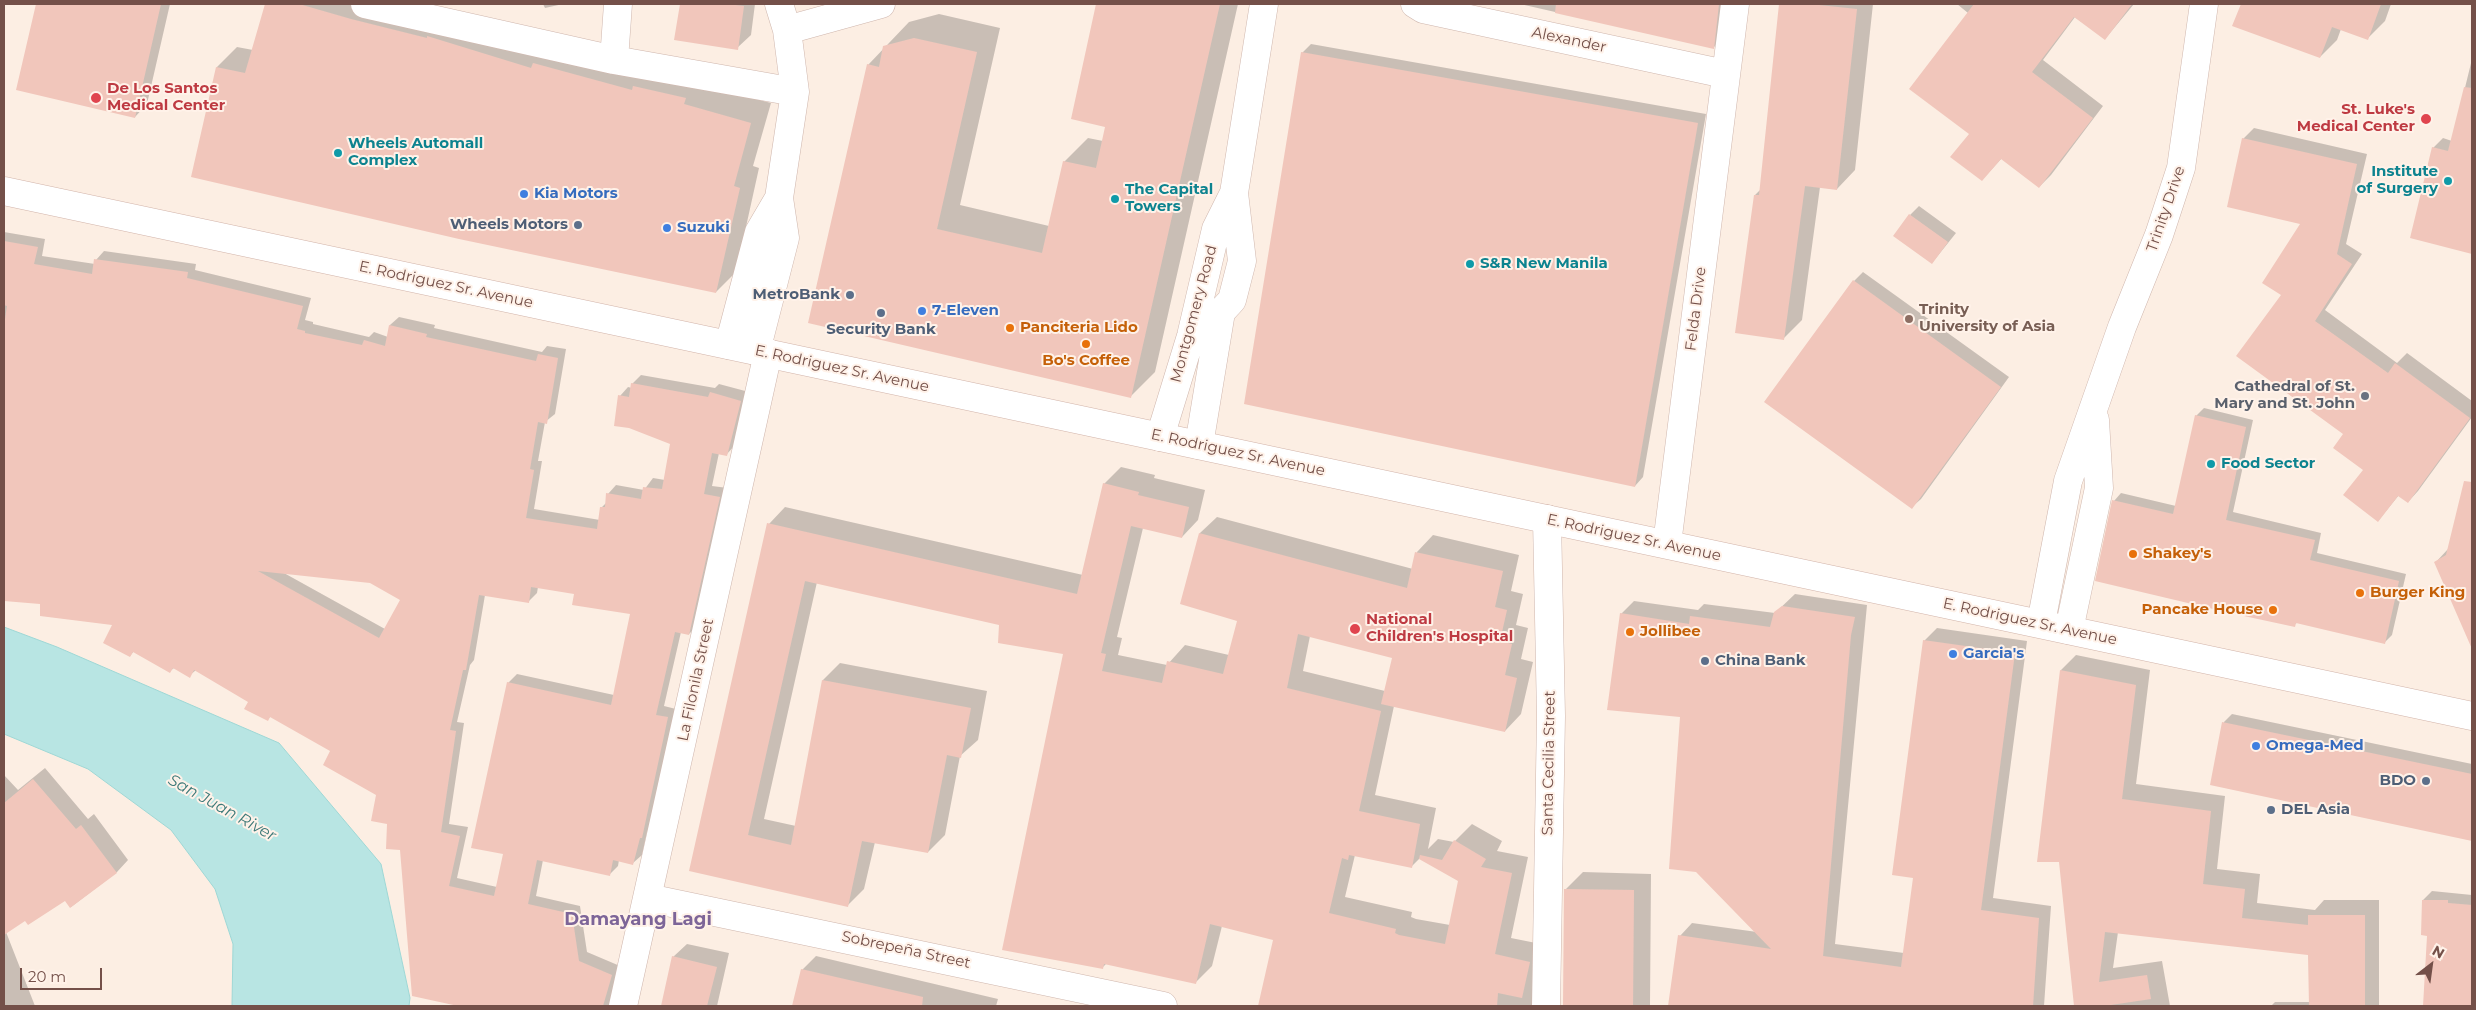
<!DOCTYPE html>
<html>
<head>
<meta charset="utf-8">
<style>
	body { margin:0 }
	#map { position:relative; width:2476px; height:1010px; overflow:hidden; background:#fceee3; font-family:Montserrat,sans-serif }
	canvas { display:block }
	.frame { position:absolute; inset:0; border:5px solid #745049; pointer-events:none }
	.north { position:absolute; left:2406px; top:940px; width:50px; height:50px; -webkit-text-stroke:4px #fff2e9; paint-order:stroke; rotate:30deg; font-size:14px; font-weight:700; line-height:20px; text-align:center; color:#745049 }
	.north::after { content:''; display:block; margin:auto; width:18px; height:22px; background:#745049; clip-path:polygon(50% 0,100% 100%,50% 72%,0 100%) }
	.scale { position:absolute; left:20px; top:968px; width:82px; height:22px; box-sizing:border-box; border:2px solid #745049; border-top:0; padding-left:6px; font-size:15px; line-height:18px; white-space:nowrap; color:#745049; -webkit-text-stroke:4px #fff2e9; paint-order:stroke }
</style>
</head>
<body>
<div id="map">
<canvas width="2476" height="1010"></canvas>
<div class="frame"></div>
<div class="north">N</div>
<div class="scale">20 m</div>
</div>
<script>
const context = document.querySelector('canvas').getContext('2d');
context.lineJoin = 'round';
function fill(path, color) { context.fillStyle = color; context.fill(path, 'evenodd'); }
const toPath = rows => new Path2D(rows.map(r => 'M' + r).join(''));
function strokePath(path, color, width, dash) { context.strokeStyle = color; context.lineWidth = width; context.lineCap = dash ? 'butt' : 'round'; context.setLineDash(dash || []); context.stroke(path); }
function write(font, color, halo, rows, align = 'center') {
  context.font = font + ' Montserrat,sans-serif'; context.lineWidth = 4; context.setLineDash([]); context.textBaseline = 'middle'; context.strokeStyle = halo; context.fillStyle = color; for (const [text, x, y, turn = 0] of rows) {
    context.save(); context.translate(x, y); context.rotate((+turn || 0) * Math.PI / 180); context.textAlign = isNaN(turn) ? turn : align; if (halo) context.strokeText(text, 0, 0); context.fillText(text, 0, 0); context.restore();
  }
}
const water = toPath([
	[4,627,57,647,279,743,381,864,410,998,409,1006,232,1006,233,944,215,889,171,830,88,769,4,734,4,627]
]);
fill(water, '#b8e5e3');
strokePath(water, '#9ed7d5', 1);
fill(toPath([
	[38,4,170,4,147,104,135,117,17,89],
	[266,4,391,4,771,103,753,166,759,168,736,272,716,292,192,176,217,67,237,47,253,50],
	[543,4,563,4,545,8],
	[681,4,755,4,751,35,737,48,676,39],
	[1098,4,1238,4,1155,372,1131,396,809,322,868,65,909,22,939,14,1000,28,960,205,1049,226,1064,162,1088,138,1103,141,1107,126,1072,118],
	[1520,4,1726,4,1722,39,1713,48],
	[1781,4,1873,4,1855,170,1837,189,1820,187,1802,320,1784,338,1755,195,1761,189],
	[1957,4,2134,4,2105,39,2075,17,2043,60,2103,106,2051,175,2039,187,2002,158,1982,180,1970,134,1968,13],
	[2242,4,2391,4,2385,21,2367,39,2341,29,2337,40,2320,57,2234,26],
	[1311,44,1706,114,1643,477,1635,486,1302,53],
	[2472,59,2472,252,2412,238,2433,148,2443,138,2452,141],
	[2254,128,2367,154,2346,244,2362,254,2325,310,2397,363,2407,353,2472,401,2472,417,2418,491,2408,502,2399,495,2378,521,2364,470,2345,434,2283,294,2302,223,2243,139],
	[1919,206,1956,233,1932,263,1910,215],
	[4,232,45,239,42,256,95,264,96,260,104,251,196,264,195,270,311,298,305,320,313,322,313,324,369,337,374,332,388,337,390,325,399,317,435,325,434,328,542,352,547,346,566,349,555,414,545,422,538,461,542,461,534,509,600,520,602,507,607,502,608,494,616,485,644,490,653,478,665,480,672,444,620,396,628,387,632,388,632,384,641,375,715,388,719,384,749,392,735,445,727,454,719,453,712,486,728,488,698,625,689,634,681,632,664,706,676,709,650,828,647,832,642,855,633,863,619,860,618,866,609,875,543,860,536,896,580,906,587,952,620,966,609,1006,461,1006,401,849,377,795,332,751,271,716,267,720,250,701,196,670,189,676,174,668,170,671,134,651,130,656,114,624,42,603,4,600],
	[284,573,371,582,401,600,385,629],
	[538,587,575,593,632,613,614,695,517,674,508,683,504,853,497,887,457,878,468,827,449,824,464,723,457,722,470,665,474,660,485,595,529,601,537,593],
	[1863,272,2009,377,1921,499,1912,507,1766,401,1854,281],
	[2204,408,2253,420,2233,512,2321,533,2317,553,2406,574,2392,635,2385,642,2298,622,2294,625,2114,501,2121,493,2176,506,2196,416],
	[1121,467,1155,475,1154,478,1205,490,1198,520,1182,537,1143,528,1117,637,1122,638,1118,655,1167,665,1185,645,1229,655,1238,620,1182,603,1200,533,1217,517,1413,569,1417,552,1433,535,1519,555,1511,591,1523,594,1516,625,1528,628,1521,659,1533,662,1521,714,1505,731,1394,706,1375,795,1436,808,1428,849,1438,839,1454,842,1472,824,1502,841,1497,851,1528,857,1511,938,1546,945,1532,1006,1259,1006,1274,939,1222,926,1212,966,1195,983,1107,963,1103,967,1065,653,1000,624,817,582,764,819,796,826,823,680,840,663,987,691,978,740,960,756,945,835,928,852,875,842,864,889,847,906,691,870,769,524,785,507,1083,575,1104,484],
	[1310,636,1393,657,1385,691,1303,671],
	[1355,855,1411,867,1420,858,1459,881,1450,925,1416,919,1411,917,1412,912,1345,897],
	[2472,504,2472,643,2436,562,2448,549,2461,516],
	[1795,594,1867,605,1835,944,1904,953,1914,877,1924,641,1937,628,2027,641,1993,898,2051,906,2044,1006,1670,1006,1680,936,1692,923,1757,932,1681,716,1621,614,1634,601,1698,610,1704,604,1775,613],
	[2076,655,2150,670,2136,784,2225,796,2217,869,2260,874,2257,903,2315,910,2324,900,2379,900,2379,1006,2271,1006,2275,1002,2310,1002,2310,954,2118,932,2113,968,2162,961,2170,1006,2075,1006,2061,861,2038,861,2061,670],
	[2232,714,2472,764,2472,839,2211,784,2224,722],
	[45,768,88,819,94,814,128,860,117,872,71,907,65,900,25,919,6,932,35,1006,4,1006,4,775,18,790],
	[1583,872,1651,874,1650,1006,1564,1006,1565,890],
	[2432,891,2472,895,2472,1006,2424,1006,2429,934,2423,900],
	[687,944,729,953,717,1006,662,1006,673,957],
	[816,956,998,999,996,1006,794,1006,802,970]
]), '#0003');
fill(toPath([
	[36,4,161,4,135,118,16,90],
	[265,4,299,4,351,19,427,38,427,36,531,68,533,63,632,90,633,86,686,98,684,104,751,123,734,186,740,188,716,293,459,239,191,177,216,67,245,73],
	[680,4,726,4,744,6,738,50,674,40],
	[1096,4,1220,4,1131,398,808,323,867,64,879,67,883,46,914,38,977,52,937,229,1042,253,1063,161,1096,168,1105,127,1071,119],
	[1556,4,1719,4,1714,49,1555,13],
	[1779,4,1809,4,1857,9,1837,190,1805,186,1784,340,1735,333,1754,195,1759,195],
	[1974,4,2132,4,2105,40,2074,17,2032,72,2093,118,2039,188,2001,159,1982,181,1950,157,1969,134,1909,89],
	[2241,4,2381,4,2368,40,2332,27,2320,58,2232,26],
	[1301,52,1698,123,1635,487,1244,404],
	[2464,87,2472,88,2472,254,2410,238,2432,147,2448,151],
	[2242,138,2357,164,2337,254,2352,264,2315,321,2388,373,2395,363,2470,418,2408,503,2398,496,2378,522,2343,495,2363,470,2333,448,2343,434,2236,356,2281,295,2262,283,2300,224,2227,207],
	[1909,214,1948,242,1932,264,1893,236],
	[4,241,38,247,34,264,92,274,94,259,188,272,187,278,303,306,297,329,305,331,305,333,362,345,364,340,385,346,389,325,427,334,426,337,536,361,538,354,558,358,547,424,538,422,530,469,534,470,526,518,597,529,600,507,605,507,606,493,641,499,643,487,662,489,670,444,629,428,614,426,618,395,629,397,631,383,708,397,710,392,741,401,727,456,712,453,704,494,720,497,689,635,675,632,656,715,668,717,642,838,640,838,633,865,613,860,610,876,537,860,528,904,572,914,579,961,612,975,603,1006,458,1006,412,996,400,850,386,849,387,824,371,821,376,795,323,765,330,751,270,717,268,721,244,709,248,702,194,670,190,678,173,668,170,673,133,652,130,657,103,643,112,625,40,616,40,604,4,601,4,326,7,306,4,305],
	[258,571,370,583,400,600,379,638],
	[531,587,574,594,572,605,630,614,611,705,507,682,471,848,503,854,494,896,449,886,460,836,441,832,456,731,450,730,463,670,466,670,479,595,529,603],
	[1853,280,2001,387,1912,509,1764,402],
	[2195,415,2246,427,2226,520,2315,540,2310,560,2399,581,2385,644,2296,623,2295,627,2230,613,2095,581,2112,500,2173,514],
	[2464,481,2472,482,2472,649,2434,562,2446,555],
	[1103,483,1139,492,1138,495,1189,507,1182,538,1131,526,1101,653,1106,654,1102,671,1162,683,1167,661,1223,674,1237,621,1180,604,1199,533,1407,588,1415,552,1503,571,1495,607,1507,610,1500,641,1512,644,1505,675,1517,678,1505,732,1381,704,1392,658,1298,634,1287,688,1381,711,1359,811,1420,824,1412,868,1349,855,1348,860,1342,858,1329,913,1396,929,1395,933,1399,935,1445,944,1458,881,1419,859,1420,855,1442,860,1454,840,1486,859,1481,867,1512,873,1495,954,1530,962,1522,998,1498,993,1497,1006,1258,1006,1273,940,1210,924,1196,984,1104,964,1103,969,1002,950,1063,654,998,643,999,625,805,581,748,835,791,845,822,680,971,708,961,758,947,755,928,853,862,841,848,907,689,871,767,523,1077,594],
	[1782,606,1855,617,1851,635,1823,956,1901,967,1913,878,1892,875,1923,640,2015,653,1981,910,2039,918,2033,1006,1668,1006,1678,935,1771,949,1696,872,1669,869,1680,717,1607,710,1620,613,1689,624,1690,616,1770,627,1774,612],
	[2060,670,2136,685,2122,799,2211,811,2203,884,2245,889,2242,918,2308,925,2308,915,2365,915,2365,1006,2309,1006,2308,955,2105,932,2099,982,2147,975,2151,999,2104,1006,2074,1006,2059,862,2037,862],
	[2222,722,2472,774,2472,841,2210,785],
	[33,779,76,829,81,825,117,873,70,908,65,901,28,925,25,921,4,935,4,803],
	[1564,889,1634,890,1633,1006,1563,1006],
	[2422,900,2448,900,2448,903,2472,905,2472,1006,2423,1006,2427,936,2421,935],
	[672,956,717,967,707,1006,661,1006],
	[801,969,923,997,922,1006,792,1006]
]), '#f1c6bb');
const street = toPath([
	[365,4,614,60,795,92],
	[1415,4,1423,9,1725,74],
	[787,30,881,4],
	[614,60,618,4],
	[729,345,759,232,779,198],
	[756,351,785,238,779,198,795,92,787,30,779,4],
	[1160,437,1191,336,1216,229,1234,193],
	[1199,445,1221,312,1232,300,1242,261,1234,193,1264,4],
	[1667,544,1735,4],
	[2041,623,2068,481,2122,327,2159,235,2181,168,2204,4],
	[2069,630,2099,488,2095,420],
	[648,898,1163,1006],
	[623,1006,768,353],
	[1546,1006,1551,716,1547,519]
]);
const secondary = toPath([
	[4,191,2472,716]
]);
strokePath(street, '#cfb6ad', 29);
strokePath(secondary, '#d2b4aa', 29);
strokePath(street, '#fff', 28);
strokePath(secondary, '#fff', 28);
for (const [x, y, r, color] of [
	[96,98,6,"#e0444e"],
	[2426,119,6,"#e0444e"],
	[338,153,5,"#0f9aa8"],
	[2448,181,5,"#0f9aa8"],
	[524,194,5,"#3f7fe0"],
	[1115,199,5,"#0f9aa8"],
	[578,225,5,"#5c6f8a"],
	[667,228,5,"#3f7fe0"],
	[1470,264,5,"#0f9aa8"],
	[850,295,5,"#5c6f8a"],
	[922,311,5,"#3f7fe0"],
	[881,313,5,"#5c6f8a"],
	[1909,319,5,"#8d6e63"],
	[1010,328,5,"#e8710a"],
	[1086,344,5,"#e8710a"],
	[2365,396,5,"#6b7280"],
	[2211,464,5,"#0f9aa8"],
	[2133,554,5,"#e8710a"],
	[2360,593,5,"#e8710a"],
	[2273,610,5,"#e8710a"],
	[1355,629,6,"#e0444e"],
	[1630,632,5,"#e8710a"],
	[1953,654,5,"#3f7fe0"],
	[1705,661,5,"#5c6f8a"],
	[2256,746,5,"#3f7fe0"],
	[2426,781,5,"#5c6f8a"],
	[2271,810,5,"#5c6f8a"]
]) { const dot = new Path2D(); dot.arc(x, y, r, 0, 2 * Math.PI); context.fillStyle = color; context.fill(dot); strokePath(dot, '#fff2e9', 2); }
write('15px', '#745049', '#fff2e9', [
	["Alexander",1569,40,12],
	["Trinity Drive",2166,209,-71],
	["E. Rodriguez Sr. Avenue",446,285,12],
	["Felda Drive",1696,309,-83],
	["Montgomery Road",1194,314,-75],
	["E. Rodriguez Sr. Avenue",842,369,12],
	["E. Rodriguez Sr. Avenue",1238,453,12],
	["E. Rodriguez Sr. Avenue",1634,538,12],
	["E. Rodriguez Sr. Avenue",2030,622,12],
	["La Filonila Street",696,680,-78],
	["Santa Cecilia Street",1549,763,-89],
	["Sobrepeña Street",906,950,12]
]);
write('bold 15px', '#be3a42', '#fff2e9', [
	["De Los Santos",107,89],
	["Medical Center",107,106],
	["St. Luke's",2415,110,"right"],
	["Medical Center",2415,127,"right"],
	["National",1366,620],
	["Children's Hospital",1366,637]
], 'left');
write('bold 15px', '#0d838f', '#fff2e9', [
	["Wheels Automall",348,144],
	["Complex",348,161],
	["Institute",2438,172,"right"],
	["of Surgery",2438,189,"right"],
	["The Capital",1125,190],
	["Towers",1125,207],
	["S&R New Manila",1480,264],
	["Food Sector",2221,464]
], 'left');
write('bold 15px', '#366cbe', '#fff2e9', [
	["Kia Motors",534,194],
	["Suzuki",677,228],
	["7-Eleven",932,311],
	["Garcia's",1963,654],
	["Omega-Med",2266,746]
], 'left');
write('bold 15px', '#4e5e75', '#fff2e9', [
	["Wheels Motors",568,225],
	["MetroBank",840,295],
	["Security Bank",881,330,"center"],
	["China Bank",1715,661,"left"],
	["BDO",2416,781],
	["DEL Asia",2281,810,"left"]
], 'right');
write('bold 15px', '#785e54', '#fff2e9', [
	["Trinity",1919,310],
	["University of Asia",1919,327]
], 'left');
write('bold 15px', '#c56008', '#fff2e9', [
	["Panciteria Lido",1020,328],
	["Bo's Coffee",1086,361,"center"],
	["Shakey's",2143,554],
	["Burger King",2370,593],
	["Pancake House",2263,610,"right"],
	["Jollibee",1640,632]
], 'left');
write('bold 15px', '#5b616d', '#fff2e9', [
	["Cathedral of St.",2355,387],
	["Mary and St. John",2355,404]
], 'right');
write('italic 16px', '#3d7978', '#fff2e9', [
	["San Juan River",222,808,29]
]);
write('bold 18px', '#7d6598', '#fff2e9', [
	["Damayang Lagi",638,920]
]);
</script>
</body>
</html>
